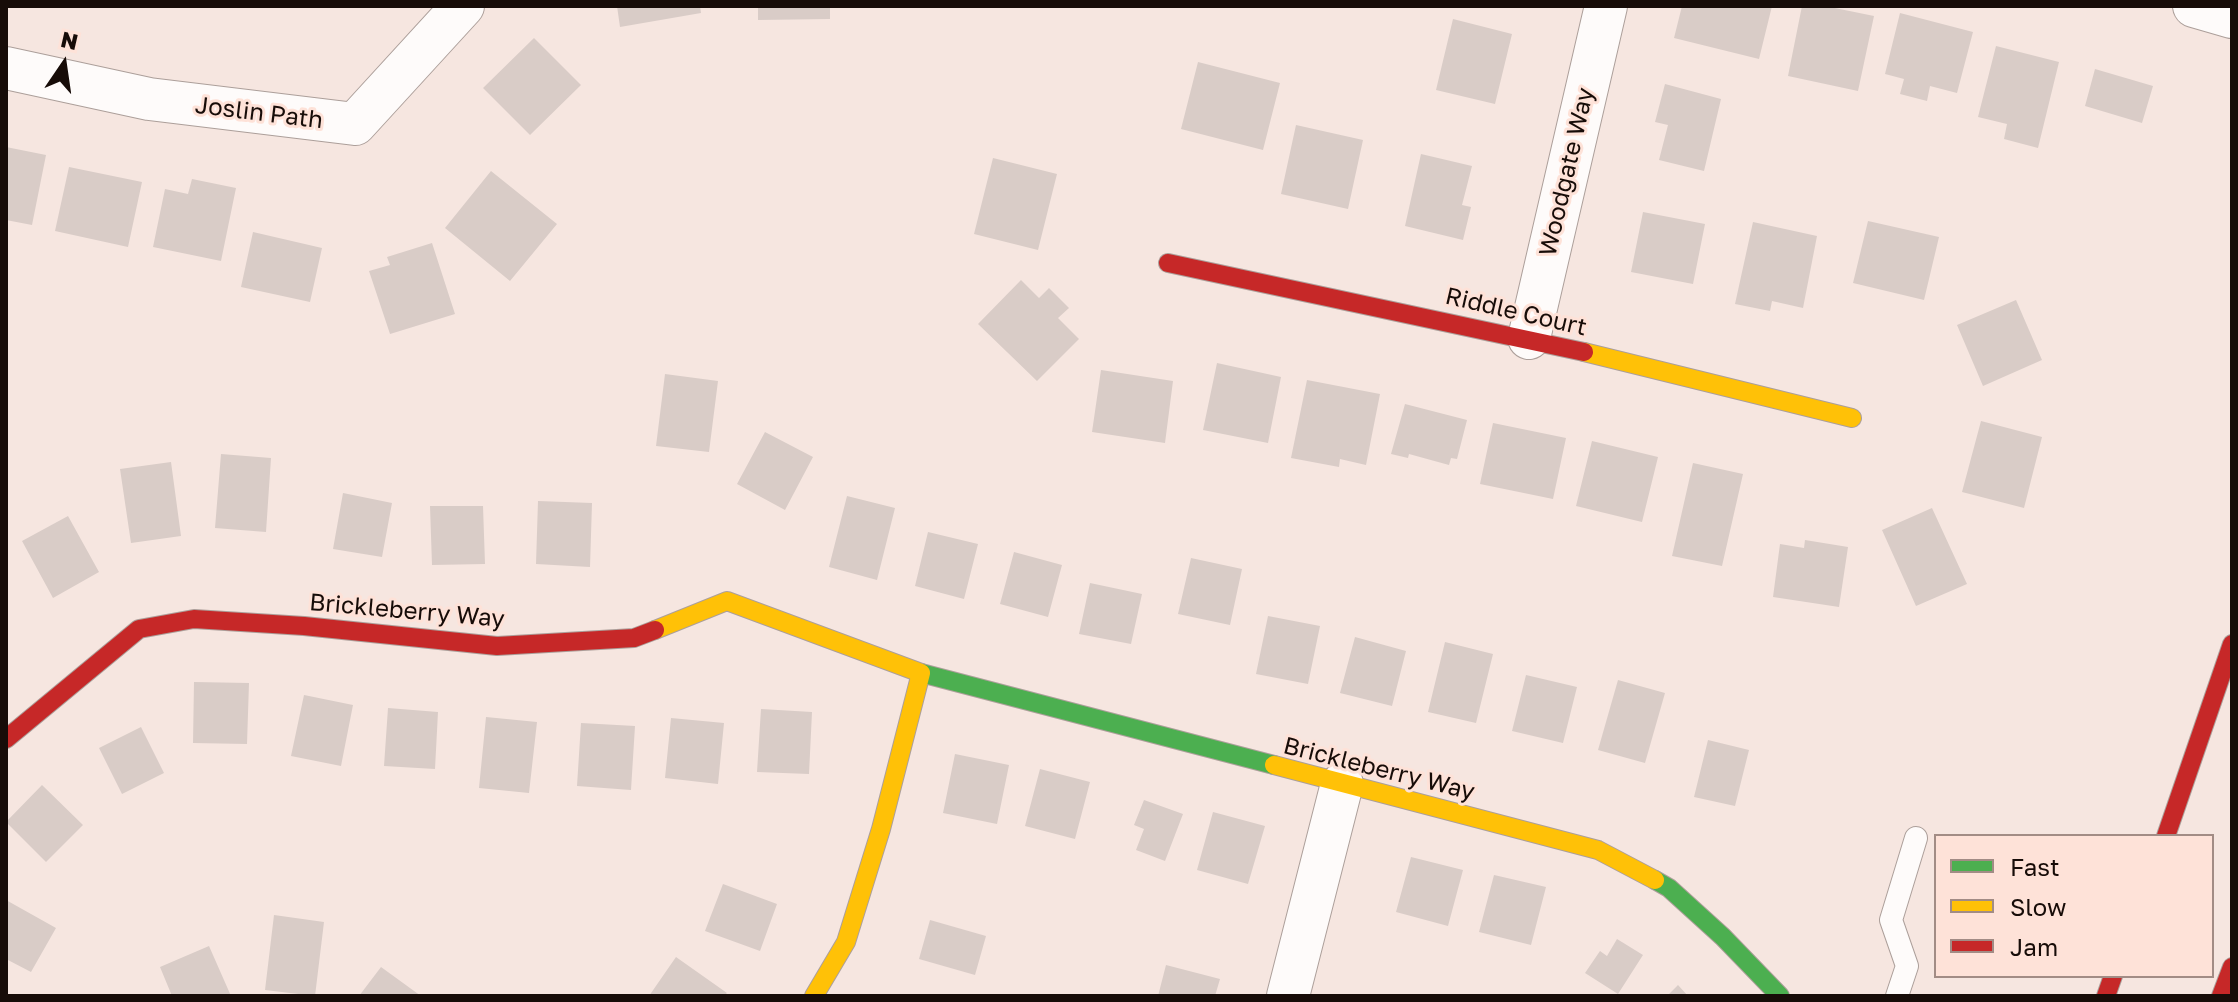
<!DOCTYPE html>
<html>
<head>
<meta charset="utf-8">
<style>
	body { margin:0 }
	#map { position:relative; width:2238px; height:1002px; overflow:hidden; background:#f6e6e0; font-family:"Golos Text",sans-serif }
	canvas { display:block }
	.frame { position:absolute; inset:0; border:8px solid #170c08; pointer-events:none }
	.legend { position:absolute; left:1934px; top:834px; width:280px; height:144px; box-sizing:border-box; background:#fee2d8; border:2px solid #a28c85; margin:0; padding:10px 14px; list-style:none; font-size:24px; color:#170c08 }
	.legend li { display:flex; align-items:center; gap:16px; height:40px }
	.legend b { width:40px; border:2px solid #a28c85 }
	.north { position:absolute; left:24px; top:24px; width:80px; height:80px; -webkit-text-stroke:6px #fee2d8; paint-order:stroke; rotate:13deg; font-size:22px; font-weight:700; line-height:32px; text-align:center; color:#170c08 }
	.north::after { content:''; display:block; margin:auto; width:28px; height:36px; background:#170c08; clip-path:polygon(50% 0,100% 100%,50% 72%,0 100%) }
</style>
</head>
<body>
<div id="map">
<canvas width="2238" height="1002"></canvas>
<div class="frame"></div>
<ul class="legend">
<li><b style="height:10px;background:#4caf50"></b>Fast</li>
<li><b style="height:10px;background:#ffc107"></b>Slow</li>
<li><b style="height:10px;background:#c62828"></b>Jam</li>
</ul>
<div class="north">N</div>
</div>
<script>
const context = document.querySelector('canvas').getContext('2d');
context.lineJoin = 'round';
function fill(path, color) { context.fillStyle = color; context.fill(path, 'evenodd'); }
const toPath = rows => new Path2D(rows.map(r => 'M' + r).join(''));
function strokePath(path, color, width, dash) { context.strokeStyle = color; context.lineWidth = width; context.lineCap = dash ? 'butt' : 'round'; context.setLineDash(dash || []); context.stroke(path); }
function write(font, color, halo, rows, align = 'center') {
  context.font = font + ' "Golos Text",sans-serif'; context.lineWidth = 6; context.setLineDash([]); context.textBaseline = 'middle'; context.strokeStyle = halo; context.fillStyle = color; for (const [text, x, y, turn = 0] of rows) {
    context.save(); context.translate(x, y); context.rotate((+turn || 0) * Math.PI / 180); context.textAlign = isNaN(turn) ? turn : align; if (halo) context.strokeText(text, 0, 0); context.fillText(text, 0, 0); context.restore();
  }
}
fill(toPath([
	[617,6,700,6,701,13,620,27],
	[758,6,830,6,830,19,758,20],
	[1682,6,1772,6,1759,59,1674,38],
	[1802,6,1825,6,1874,16,1858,91,1788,76],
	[1900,13,1973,32,1957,93,1930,86,1927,101,1900,94,1904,79,1885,74],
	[1453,19,1512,34,1495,104,1436,90],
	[534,38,581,85,530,135,483,88],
	[1996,46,2059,62,2038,148,2004,139,2007,124,1978,117],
	[1198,62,1280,83,1263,150,1181,129],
	[2095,69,2153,86,2142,123,2085,106],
	[1665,84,1721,99,1704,171,1659,160,1668,125,1655,122],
	[1296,125,1363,140,1348,209,1281,194],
	[6,147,46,155,32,225,6,220],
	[1421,154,1472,166,1462,205,1471,207,1463,240,1405,226],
	[993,158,1057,174,1038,250,974,234],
	[69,167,142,182,128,247,55,231],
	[491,171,557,224,510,281,445,228],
	[192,179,236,188,221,261,153,247,165,189,188,194],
	[1643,212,1705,224,1693,284,1631,272],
	[1868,221,1939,237,1924,300,1853,283],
	[1753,222,1817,236,1803,308,1772,301,1770,311,1735,304],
	[253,232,322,248,310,302,241,287],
	[432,243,455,314,390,334,369,271,390,265,387,257],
	[1021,280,1039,298,1049,288,1069,308,1058,318,1079,339,1037,381,978,324],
	[2016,300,2042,360,1983,386,1957,325],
	[1217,363,1281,377,1268,443,1203,430],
	[1101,370,1173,381,1165,443,1092,432],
	[665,374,718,381,709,452,656,446],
	[1307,380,1380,394,1366,465,1340,459,1339,467,1291,458],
	[1405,404,1467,420,1457,459,1451,458,1449,465,1409,454,1408,458,1391,454],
	[1981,421,2042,437,2024,508,1962,492],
	[1493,423,1566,438,1553,499,1480,484],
	[765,432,813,457,785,510,737,484],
	[1592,441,1658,457,1642,522,1576,506],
	[221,454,271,458,266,532,215,528],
	[171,462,181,536,131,543,120,469],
	[1693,463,1743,474,1722,566,1672,556],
	[343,493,392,503,382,557,333,549],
	[847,496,895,508,877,580,829,567],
	[538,501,592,503,590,567,536,564],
	[430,506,483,506,485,564,432,565],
	[1932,508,1967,584,1916,606,1882,530],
	[68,516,99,572,53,598,22,541],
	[928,532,978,544,964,599,915,586],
	[1805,540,1848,547,1839,607,1773,597,1780,544,1804,548],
	[1014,552,1062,565,1048,617,1000,604],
	[1191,558,1242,569,1230,625,1178,614],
	[1090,583,1142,594,1131,644,1079,634],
	[1268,616,1320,626,1308,684,1256,674],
	[1355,637,1406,651,1392,706,1340,693],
	[1445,642,1493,654,1476,723,1428,712],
	[1526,675,1577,687,1563,743,1512,731],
	[1618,680,1665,693,1645,763,1598,750],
	[194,682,249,683,247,744,193,743],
	[304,695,353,705,341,766,291,756],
	[388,708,438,712,435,769,384,766],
	[761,709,812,712,809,774,757,772],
	[486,717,537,722,529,793,479,788],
	[671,718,724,723,718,784,665,778],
	[581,723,635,726,631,790,577,786],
	[141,727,164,773,122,794,99,748],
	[1708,740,1749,750,1735,806,1694,797],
	[955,754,1009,765,997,824,943,813],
	[1040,769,1090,782,1075,839,1025,826],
	[42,785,83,825,46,862,6,822],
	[1144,800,1183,814,1165,861,1136,850,1144,829,1134,825],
	[1213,812,1265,826,1248,884,1197,870],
	[1411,857,1463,870,1448,926,1396,912],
	[1494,875,1546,887,1531,945,1479,932],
	[723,884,777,904,760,951,705,931],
	[6,900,56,928,31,972,6,959],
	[274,915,324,922,315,996,265,990],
	[930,920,986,936,975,975,919,959],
	[1617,939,1643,955,1618,994,1585,973,1600,951,1607,956],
	[209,946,231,996,172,996,160,967],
	[676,957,727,993,724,996,649,996],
	[1166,965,1220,979,1215,996,1158,996],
	[381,967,421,996,359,996],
	[1678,985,1688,996,1667,996]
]), '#d9ccc7');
const lane = toPath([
	[1897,996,1907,966,1891,920,1916,838]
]);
const street = toPath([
	[2194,6,2232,17],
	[6,68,149,99,355,124,463,6],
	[1529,338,1606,6],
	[1288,996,1342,784]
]);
const fast = toPath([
	[921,673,1274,765],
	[1655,880,1669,888,1723,937,1780,996]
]);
const slow = toPath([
	[1584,352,1852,418],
	[655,630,727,601,921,673,881,829,846,942,814,996],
	[1274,765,1598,850,1655,880]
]);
const jam = toPath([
	[1168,263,1584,352],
	[6,739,139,629,194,619,304,626,497,646,634,638,655,630],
	[2166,836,2232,644],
	[2106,996,2113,976],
	[2221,996,2232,967]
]);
strokePath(lane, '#ac9f9a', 24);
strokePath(street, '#ac9f9a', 44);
strokePath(fast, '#ac9f9a', 20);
strokePath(slow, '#ac9f9a', 20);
strokePath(jam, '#ac9f9a', 20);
strokePath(lane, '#fefbfa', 22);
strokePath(street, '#fefbfa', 42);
strokePath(fast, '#4caf50', 18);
strokePath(slow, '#ffc107', 18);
strokePath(jam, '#c62828', 18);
write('24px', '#170c08', '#fee2d8', [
	["Joslin Path",259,113,7],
	["Woodgate Way",1567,172,-77],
	["Riddle Court",1516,312,13],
	["Brickleberry Way",407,611,5],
	["Brickleberry Way",1379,769,14]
]);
</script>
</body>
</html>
